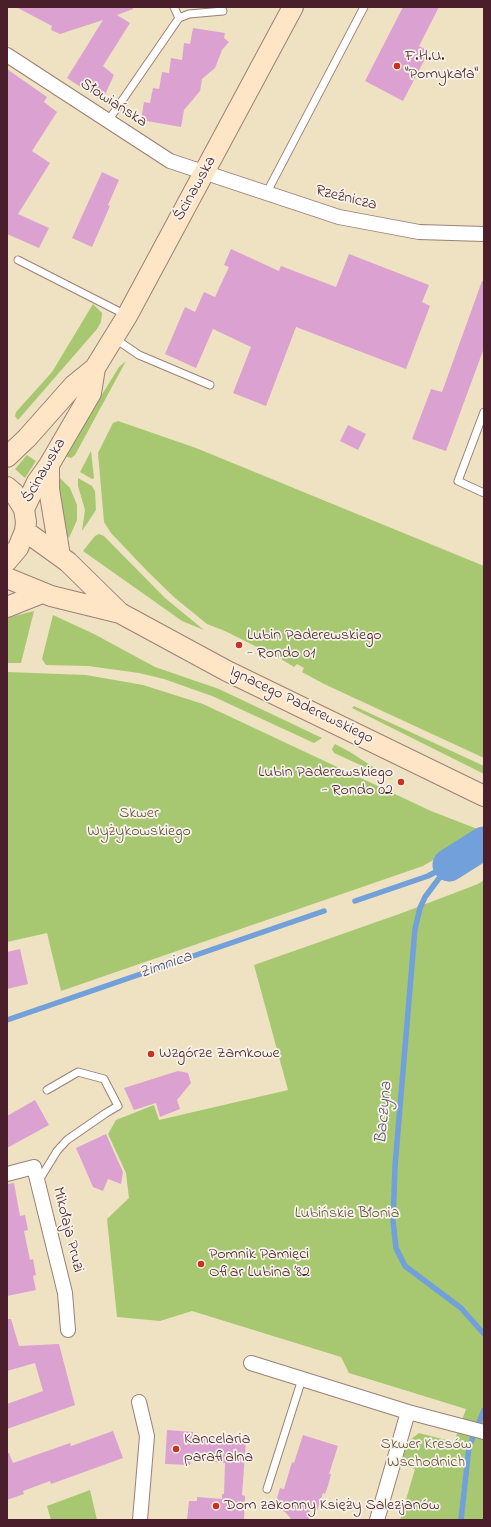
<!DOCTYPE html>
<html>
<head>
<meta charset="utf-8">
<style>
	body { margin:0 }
	#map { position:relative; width:491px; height:1527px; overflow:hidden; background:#eee2c3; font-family:"Indie Flower",sans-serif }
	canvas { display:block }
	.frame { position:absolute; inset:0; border:8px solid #4a1f2b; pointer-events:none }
</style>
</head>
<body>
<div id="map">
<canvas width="491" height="1527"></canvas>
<div class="frame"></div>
</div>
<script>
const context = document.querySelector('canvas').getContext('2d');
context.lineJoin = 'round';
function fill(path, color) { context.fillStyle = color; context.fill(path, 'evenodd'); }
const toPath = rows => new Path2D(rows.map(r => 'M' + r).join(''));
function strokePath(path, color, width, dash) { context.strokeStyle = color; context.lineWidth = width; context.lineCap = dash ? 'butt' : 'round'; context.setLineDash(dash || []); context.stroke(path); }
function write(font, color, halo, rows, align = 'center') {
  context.font = font + ' "Indie Flower",sans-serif'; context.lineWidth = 3.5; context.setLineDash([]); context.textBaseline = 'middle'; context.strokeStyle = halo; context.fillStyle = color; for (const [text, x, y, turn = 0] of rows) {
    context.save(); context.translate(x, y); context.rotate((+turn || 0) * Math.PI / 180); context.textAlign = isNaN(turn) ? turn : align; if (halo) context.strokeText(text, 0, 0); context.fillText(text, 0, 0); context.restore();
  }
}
fill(toPath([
	[93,304,102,313,101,322,97,329,18,420,15,416,16,412,52,372],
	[126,361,75,455,71,458,64,456,119,367],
	[118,421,196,448,484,566,484,758,324,684,302,672,304,668,297,664,294,667,281,659,225,631,207,624,175,598,148,572,111,533,104,522,98,453,113,423],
	[91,451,94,478,92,479,80,472],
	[27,455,36,461,25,478,15,469],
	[57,475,70,488,77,505,77,520,69,538,65,531],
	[78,478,92,486,95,491,96,510,82,531,85,510,78,486],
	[99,534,104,536,165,598,204,630,182,621,83,551,95,536],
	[34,611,21,663,7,663,7,618],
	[53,615,94,634,155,667,219,689,322,738,314,743,212,696,164,679,139,673,88,666,46,665,42,659],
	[7,672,86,675,143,685,203,704,431,811,480,830,454,848,423,866,61,991,47,933,7,942],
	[354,706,484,766,484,774,352,708],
	[335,744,350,752,393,780,334,753,332,749],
	[484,880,484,1520,400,1520,415,1469,405,1466,402,1462,406,1447,410,1440,419,1433,454,1442,466,1409,349,1373,341,1357,192,1311,160,1321,117,1317,107,1219,129,1198,126,1173,108,1134,116,1120,154,1105,159,1120,288,1090,254,965,402,913,478,884],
	[90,1490,97,1520,51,1520,47,1506]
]), '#a7c871');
strokePath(toPath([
	[449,865,425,897,420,908,415,929,395,1166,393,1221,396,1248,405,1266,461,1308,484,1334],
	[355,901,428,876,445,867],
	[7,1020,324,911],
	[461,1520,469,1447,484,1410]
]), '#71a0da', 5.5);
strokePath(toPath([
	[449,865,484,843]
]), '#71a0da', 33);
fill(toPath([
	[16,7,133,7,133,9,117,15,130,23,103,66,114,75,102,101,67,78,103,20,60,34,51,30,52,26],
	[403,7,439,7,419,46,429,51,403,101,365,81],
	[193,28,225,33,224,38,229,42,222,50,215,68,202,79,200,91,184,110,181,127,141,120,144,102,150,103,153,88,159,89,162,72,169,73,171,58,182,60,184,43,190,44],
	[7,69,47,97,44,102,57,112,32,151,50,163,18,214,49,228,39,248,7,234],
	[102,172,119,180,108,205,110,206,92,247,72,238],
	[231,249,279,271,281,266,336,287,349,254,429,285,422,302,430,306,406,369,296,327,266,406,233,393,251,347,213,329,196,368,165,354,185,307,195,312,204,292,215,297,229,267,224,265],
	[482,281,484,281,484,348,446,451,412,439,431,389,442,392],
	[348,425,366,434,358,450,340,441],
	[20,949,28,984,7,989,7,952],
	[178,1071,188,1073,191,1083,177,1100,180,1109,160,1117,156,1103,134,1110,124,1088],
	[35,1100,49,1125,7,1148,7,1116],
	[106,1134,123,1172,121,1184,108,1179,103,1191,93,1187,76,1148],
	[14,1183,20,1216,25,1215,28,1230,24,1231,30,1260,33,1259,36,1275,33,1276,36,1290,7,1296,7,1184],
	[7,1319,11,1319,19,1346,59,1344,75,1405,7,1429,7,1404,43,1391,35,1363,7,1371],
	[167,1430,193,1432,193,1435,242,1438,242,1440,246,1440,242,1495,245,1496,245,1499,244,1520,187,1520,189,1501,197,1501,197,1497,222,1499,222,1494,224,1494,225,1463,191,1460,190,1465,165,1464],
	[113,1431,123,1458,51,1484,50,1481,23,1491,24,1494,7,1500,7,1453,9,1453,13,1463,70,1443,71,1446],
	[303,1435,338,1446,329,1474,331,1474,328,1486,325,1494,323,1493,317,1511,310,1509,309,1520,292,1520,285,1512,274,1508,280,1488,284,1489,292,1462,294,1463]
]), '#dba2d1');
const lane = toPath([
	[174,7,179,18],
	[108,121,179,18,189,14,223,11],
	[267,192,364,7],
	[18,260,126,315],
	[114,338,139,355,210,385],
	[484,412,458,481,484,493],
	[38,1182,57,1151,67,1140,106,1113,118,1106,104,1079,78,1072,47,1090],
	[267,1489,302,1379]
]);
const street = toPath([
	[7,55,170,161,339,217,419,232,484,234],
	[7,1174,34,1167,65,1293,68,1330],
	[251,1363,408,1412,484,1432],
	[139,1402,147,1436,140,1520],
	[377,1520,408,1412]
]);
const secondary = toPath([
	[7,457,27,438,74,385,95,368,127,316,293,7],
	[49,465,49,489,60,556],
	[7,487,14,493,24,509,26,522,25,531,18,548,7,561],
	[24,509,37,482,49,465,91,393,95,368],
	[25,531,68,562,120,613],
	[7,578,51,596,120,613,227,671,484,796],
	[7,607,42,593]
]);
strokePath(lane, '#9c8077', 9);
strokePath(street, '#9c8077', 16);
strokePath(secondary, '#9c8077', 22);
strokePath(lane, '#fff', 7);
strokePath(street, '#fff', 14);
strokePath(secondary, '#fee5c5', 20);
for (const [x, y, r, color] of [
	[397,66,4,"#c8321e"],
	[239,645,4,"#c8321e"],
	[401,782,4,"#c8321e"],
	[151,1054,4,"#c8321e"],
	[201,1264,4,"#c8321e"],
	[176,1449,4,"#c8321e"],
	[216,1506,4,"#c8321e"]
]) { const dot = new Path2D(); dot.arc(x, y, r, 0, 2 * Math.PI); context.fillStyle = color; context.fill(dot); strokePath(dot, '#f7f3e8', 1.5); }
write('16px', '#4a1f2b', '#f7f3e8', [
	["F.H.U.",405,57],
	["\"Pomykała\"",405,75],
	["Lubin Paderewskiego",247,636],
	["- Rondo 01",247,654],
	["Lubin Paderewskiego",393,773,"right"],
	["- Rondo 02",393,791,"right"],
	["Wzgórze Zamkowe",159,1054],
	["Pomnik Pamięci",209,1255],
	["Ofiar Lubina ’82",209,1273],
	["Kancelaria",184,1440],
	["parafialna",184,1458],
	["Dom zakonny Księży Salezjanów",224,1506]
], 'left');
write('16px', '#4a1f2b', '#f7f3e8', [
	["Słowiańska",113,104,33],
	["Ścinawska",196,189,-61],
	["Rzeźnicza",346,199,14],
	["Ścinawska",45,471,-60],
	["Ignacego Paderewskiego",301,706,26],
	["Mikołaja Pruzi",67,1230,76]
]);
write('16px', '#665240', '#f7f3e8', [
	["Skwer",139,814],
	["Wyżykowskiego",139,832],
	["Lubińskie Błonia",347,1214],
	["Skwer Kresów",426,1445],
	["Wschodnich",426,1463]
]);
write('italic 17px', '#5a5371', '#f7f3e8', [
	["Zimnica",166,966,-19],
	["Baczyna",385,1113,-85]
]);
</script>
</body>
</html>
